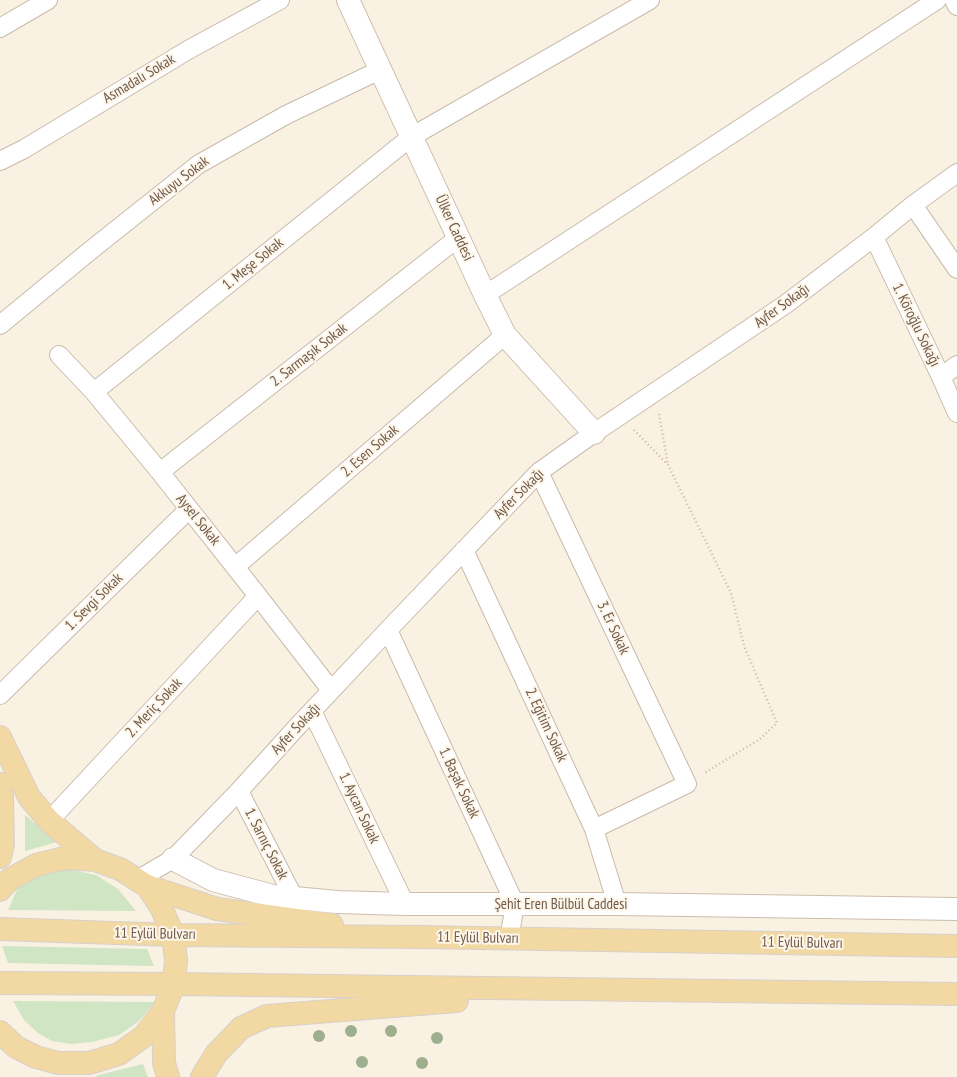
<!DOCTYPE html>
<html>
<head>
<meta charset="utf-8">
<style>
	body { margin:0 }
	canvas { display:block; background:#f9f2e3 }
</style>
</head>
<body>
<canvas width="957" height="1077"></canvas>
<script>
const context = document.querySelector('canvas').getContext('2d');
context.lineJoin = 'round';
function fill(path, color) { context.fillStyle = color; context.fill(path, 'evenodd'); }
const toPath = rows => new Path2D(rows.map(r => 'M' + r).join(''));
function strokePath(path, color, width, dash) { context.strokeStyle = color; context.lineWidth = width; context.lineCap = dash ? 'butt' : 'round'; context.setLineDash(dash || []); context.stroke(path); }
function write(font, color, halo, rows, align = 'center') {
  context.font = font + ' "PT Sans Narrow",sans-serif'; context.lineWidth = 4; context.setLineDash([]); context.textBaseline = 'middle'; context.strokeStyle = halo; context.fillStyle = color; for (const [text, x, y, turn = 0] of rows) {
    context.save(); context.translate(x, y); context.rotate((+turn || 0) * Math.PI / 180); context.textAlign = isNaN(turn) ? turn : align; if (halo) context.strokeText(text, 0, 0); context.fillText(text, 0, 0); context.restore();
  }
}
fill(toPath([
	[25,815,57,842,25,851],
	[68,869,96,875,118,889,136,911,8,910,19,885,40,872],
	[2,946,147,949,154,966,8,963],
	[13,1001,155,1002,138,1022,119,1035,92,1042,71,1044,52,1041,38,1033,24,1020],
	[143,1064,148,1077,97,1077,95,1076]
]), '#cfe5c4');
const street = toPath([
	[954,0,957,6],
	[0,28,48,0],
	[0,161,24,149,188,50,280,0],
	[913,205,957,269],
	[874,237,941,377,957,413],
	[485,295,937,0],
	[0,325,91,250,199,164,286,115,380,70],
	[59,355,94,392,160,472,258,596,331,690],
	[941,377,957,365],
	[94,392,411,137,650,0],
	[160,472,459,237],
	[539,472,687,784,594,829],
	[464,550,594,829,617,904],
	[235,567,505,335],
	[388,630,515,904,509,939],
	[0,695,189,509],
	[312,711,405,904],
	[239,791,294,898],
	[49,821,258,596],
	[137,880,173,859,239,791,296,728,388,630,539,472,594,433,786,304,874,237,913,205,957,173]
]);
const secondary = toPath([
	[348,0,485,295,505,335,594,433],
	[173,859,213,880,273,896,337,902,405,904,617,904,957,909]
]);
const primary = toPath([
	[0,737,29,797,49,821,95,860],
	[0,784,2,796,3,844,0,857],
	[147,886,217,909,332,925],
	[0,890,9,880,36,865,65,858,95,860,120,869,147,886,161,907,173,935,176,960,174,984,163,1011,144,1036,119,1054,89,1063,58,1063,36,1057,16,1047,0,1032],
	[0,929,173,935,420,937,957,946],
	[0,983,174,984,957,994],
	[163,1011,164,1063,168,1077],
	[202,1077,216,1054,241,1028,267,1016,457,1001]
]);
strokePath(street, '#c9baab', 20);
strokePath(secondary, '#cebcac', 24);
strokePath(primary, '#d7d1cd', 24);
strokePath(toPath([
	[659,414,668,465],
	[634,430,668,465,712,554,731,593,744,646,777,723,760,739,703,774]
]), '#d0b6a1', 2.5, [1, 3]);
strokePath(street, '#fff', 18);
strokePath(secondary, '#fff', 22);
strokePath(primary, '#f2d8a2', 22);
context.fillStyle = '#9eaf8e';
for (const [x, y] of [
	[351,1031],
	[391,1031],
	[319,1036],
	[437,1038],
	[362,1062],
	[422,1063]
]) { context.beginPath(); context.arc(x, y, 6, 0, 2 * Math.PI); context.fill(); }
write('15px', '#6f5a4c', '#fdf6e9', [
	["Asmadalı Sokak",139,79,-31],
	["Akkuyu Sokak",179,181,-37],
	["Ülker Caddesi",454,228,65],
	["1. Meşe Sokak",253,264,-39],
	["Ayfer Sokağı",782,306,-36],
	["1. Köroğlu Sokağı",916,325,64],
	["2. Sarmaşık Sokak",309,355,-38],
	["2. Esen Sokak",370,451,-41],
	["Ayfer Sokağı",519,494,-45],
	["Aysel Sokak",198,520,51],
	["1. Sevgi Sokak",94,602,-45],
	["3. Er Sokak",613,628,65],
	["2. Meriç Sokak",154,708,-47],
	["2. Eğitim Sokak",546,725,65],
	["Ayfer Sokağı",296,729,-47],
	["1. Başak Sokak",459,783,65],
	["1. Aycan Sokak",359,808,65],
	["1. Sarnıç Sokak",266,844,63],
	["Şehit Eren Bülbül Caddesi",561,905],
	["11 Eylül Bulvarı",155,934,1],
	["11 Eylül Bulvarı",478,938,1],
	["11 Eylül Bulvarı",802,943,1]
]);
</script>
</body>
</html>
